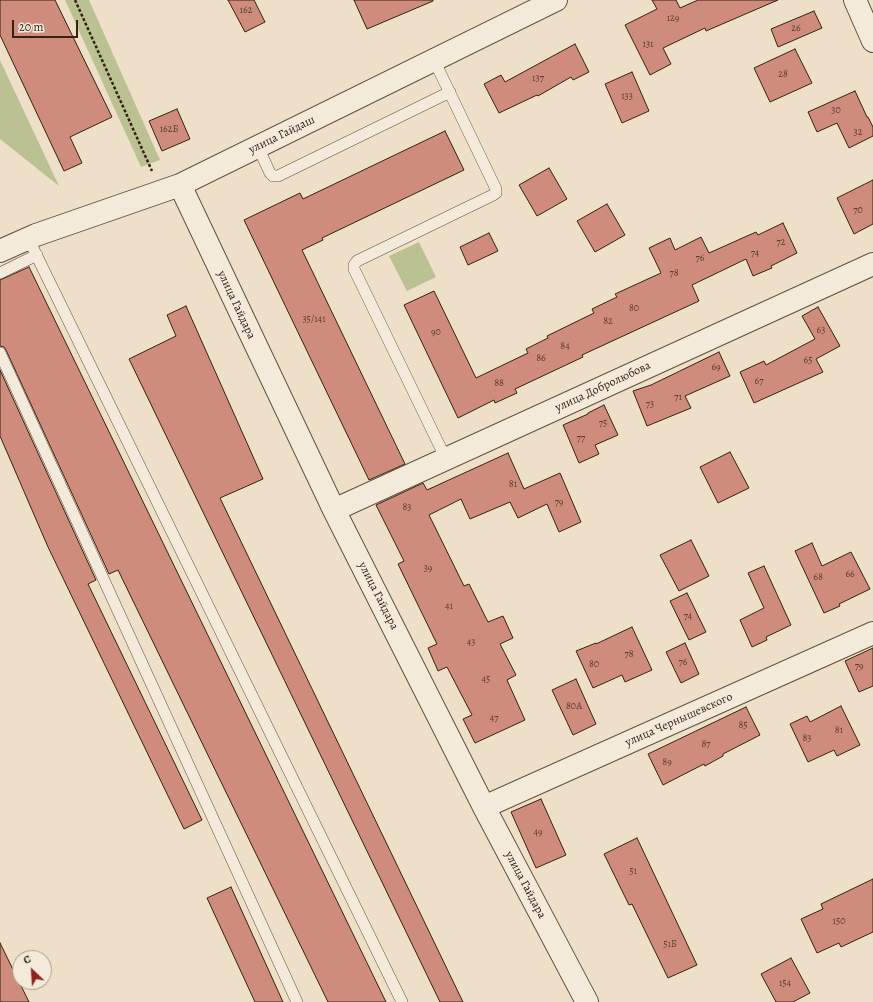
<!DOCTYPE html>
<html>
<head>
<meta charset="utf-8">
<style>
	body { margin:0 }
	#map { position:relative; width:873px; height:1002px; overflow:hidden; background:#eedfc8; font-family:Alegreya,serif }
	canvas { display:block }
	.north { position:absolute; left:12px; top:950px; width:40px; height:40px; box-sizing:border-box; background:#f4eadb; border:1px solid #a89a8a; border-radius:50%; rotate:335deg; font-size:11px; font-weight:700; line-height:16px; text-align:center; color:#352311 }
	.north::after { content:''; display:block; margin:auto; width:14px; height:18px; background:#8f2418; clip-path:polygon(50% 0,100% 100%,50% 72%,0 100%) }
	.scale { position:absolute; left:12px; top:20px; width:66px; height:18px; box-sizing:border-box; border:2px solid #352311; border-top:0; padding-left:5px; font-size:12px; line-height:14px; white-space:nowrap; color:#352311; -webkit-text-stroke:3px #f4eadb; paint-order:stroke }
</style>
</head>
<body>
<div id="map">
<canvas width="873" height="1002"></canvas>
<div class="north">С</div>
<div class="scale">20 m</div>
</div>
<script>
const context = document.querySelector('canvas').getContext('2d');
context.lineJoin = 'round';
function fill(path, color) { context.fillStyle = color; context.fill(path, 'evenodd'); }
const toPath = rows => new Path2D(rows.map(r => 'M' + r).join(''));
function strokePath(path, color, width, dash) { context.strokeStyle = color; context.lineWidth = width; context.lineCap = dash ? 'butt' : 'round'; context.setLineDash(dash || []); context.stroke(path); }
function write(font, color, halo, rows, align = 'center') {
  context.font = font + ' Alegreya,serif'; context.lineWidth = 3.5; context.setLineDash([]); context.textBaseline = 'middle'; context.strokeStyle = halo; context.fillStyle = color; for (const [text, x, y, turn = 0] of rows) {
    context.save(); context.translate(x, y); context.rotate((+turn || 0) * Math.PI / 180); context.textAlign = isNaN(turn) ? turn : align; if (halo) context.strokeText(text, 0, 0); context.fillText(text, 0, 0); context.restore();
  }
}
fill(toPath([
	[65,0,89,0,160,160,141,167],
	[0,60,59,186,0,139],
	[419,242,436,277,407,291,389,256]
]), '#bcc194');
const building = toPath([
	[0,0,55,0,112,117,70,137,82,163,64,171,0,35,0,0],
	[228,0,254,0,265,22,245,32,228,0],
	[354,0,433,0,433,1,367,29,354,0],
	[652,0,676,0,680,8,698,0,778,0,706,31,705,28,663,48,671,64,650,75,625,25,657,9,652,0],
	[814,11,822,28,778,47,771,29,814,11],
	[575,44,589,72,573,80,571,77,538,96,537,95,499,113,484,84,501,75,505,82,575,44],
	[795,49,812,83,770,102,754,68,795,49],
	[632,72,649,111,622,123,605,84,632,72],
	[855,91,867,117,868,117,873,127,873,136,849,148,837,123,817,132,808,112,855,91],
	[177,109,190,139,162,151,149,121,177,109],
	[445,131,464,170,322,238,323,240,302,250,405,464,369,480,244,220,300,193,303,199,445,131],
	[549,168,567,199,537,216,519,185,549,168],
	[873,180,873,224,854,234,837,198,873,180],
	[607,204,625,235,595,252,577,221,607,204],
	[783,223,797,253,771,266,772,268,753,276,746,259,692,285,699,301,582,355,583,357,515,389,517,393,495,403,494,400,458,418,404,305,434,291,476,378,528,353,526,349,548,338,547,336,594,313,592,309,617,297,615,294,661,273,649,248,670,238,675,250,701,237,709,253,756,232,758,235,783,223],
	[489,233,498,251,468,265,460,247,489,233],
	[29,267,386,1002,328,1002,118,570,109,574,6,350,4,347,0,346,0,280,29,267],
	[186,306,263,479,220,498,463,1002,440,1002,129,359,176,336,167,315,186,306],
	[818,307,840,346,816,359,823,372,754,403,740,372,764,361,766,365,815,339,802,316,818,307],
	[719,352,730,376,685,396,691,408,647,426,633,391,651,385,719,352],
	[0,370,96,580,88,584,202,820,184,829,48,547,0,436,0,370],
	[604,405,618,435,595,445,599,454,579,463,563,425,588,414,588,413,604,405],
	[730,452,749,488,718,503,700,467,730,452],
	[508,453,524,489,560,473,581,522,559,532,547,504,518,518,510,502,470,519,461,499,429,515,464,586,469,584,488,622,503,616,513,638,500,644,516,675,507,680,525,720,475,743,463,719,472,715,447,667,438,671,428,648,437,644,398,564,404,561,376,505,423,483,427,490,508,453],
	[691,540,709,576,679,591,660,555,691,540],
	[812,543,822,566,851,552,870,589,839,604,840,606,824,613,795,551,812,543],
	[764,566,791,625,766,637,767,640,752,647,740,620,764,608,748,573,764,566],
	[687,593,706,632,689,640,670,601,687,593],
	[632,627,652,670,625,682,622,675,593,688,576,651,596,643,596,644,632,627],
	[685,643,699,674,681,683,666,652,685,643],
	[873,648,873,686,859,692,845,661,873,648],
	[576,679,596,724,573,735,552,690,576,679],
	[841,706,860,745,837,756,834,750,808,762,790,724,807,716,810,722,841,706],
	[746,707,760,735,723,754,723,756,705,766,704,764,663,785,648,754,746,707],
	[541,799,566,855,536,868,511,812,541,799],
	[637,838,697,965,668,978,632,904,629,905,604,854,637,838],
	[873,879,873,932,841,947,839,943,817,953,801,919,823,909,821,904,873,879],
	[231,887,283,1002,255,1002,207,898,231,887],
	[0,943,29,1002,0,1002,0,943],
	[791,958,810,993,793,1002,776,1002,761,974,791,958]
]);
fill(building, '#cf8b7b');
strokePath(building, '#352311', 1);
const lane = toPath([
	[434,60,496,189,496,193,493,195,357,261,354,265,354,269,446,459],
	[258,147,270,173,273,176,278,176,450,92],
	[28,238,402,1002],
	[0,273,37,255],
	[0,353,297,1002]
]);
const street = toPath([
	[855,0,873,41],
	[180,185,334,510,484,807,587,1002],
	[0,251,36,235,180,185,556,0],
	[334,510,873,264],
	[484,807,873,633]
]);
strokePath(lane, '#63523f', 12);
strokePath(street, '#63523f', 24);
strokePath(toPath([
	[75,0,152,171]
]), '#352311', 2.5, [3, 2]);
strokePath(lane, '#f4eadb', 11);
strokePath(street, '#f4eadb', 22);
write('10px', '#5c3d2c', null, [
	["162",246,11],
	["129",673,19],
	["26",796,29],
	["131",648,45],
	["28",783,75],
	["137",538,79],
	["133",627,97],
	["30",836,111],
	["162Б",169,130],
	["32",858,133],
	["70",858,211],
	["72",781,243],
	["74",755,254],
	["76",700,259],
	["78",674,274],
	["80",634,309],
	["35/141",314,320],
	["82",608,322],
	["63",821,331],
	["90",436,333],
	["84",565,347],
	["86",541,359],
	["65",808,361],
	["69",716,368],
	["67",759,382],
	["88",499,384],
	["71",678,398],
	["73",650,405],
	["75",603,424],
	["77",581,439],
	["81",513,485],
	["79",559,503],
	["83",407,508],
	["39",428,569],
	["66",850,575],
	["68",818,578],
	["41",449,607],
	["74",688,617],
	["43",471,643],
	["78",629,655],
	["76",683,663],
	["80",594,665],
	["79",859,667],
	["45",486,680],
	["80А",574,707],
	["47",494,719],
	["85",743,726],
	["81",839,731],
	["83",807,739],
	["87",706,745],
	["89",667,763],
	["49",538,833],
	["51",633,872],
	["150",839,922],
	["51Б",670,945],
	["154",785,984]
]);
write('12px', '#352311', '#f4eadb', [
	["улица Гайдаш",282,135,-26],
	["улица Гайдара",236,305,65],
	["улица Добролюбова",603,387,-25],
	["улица Гайдара",378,596,63],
	["улица Чернышевского",679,720,-24],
	["улица Гайдара",525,885,62]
]);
</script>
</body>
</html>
